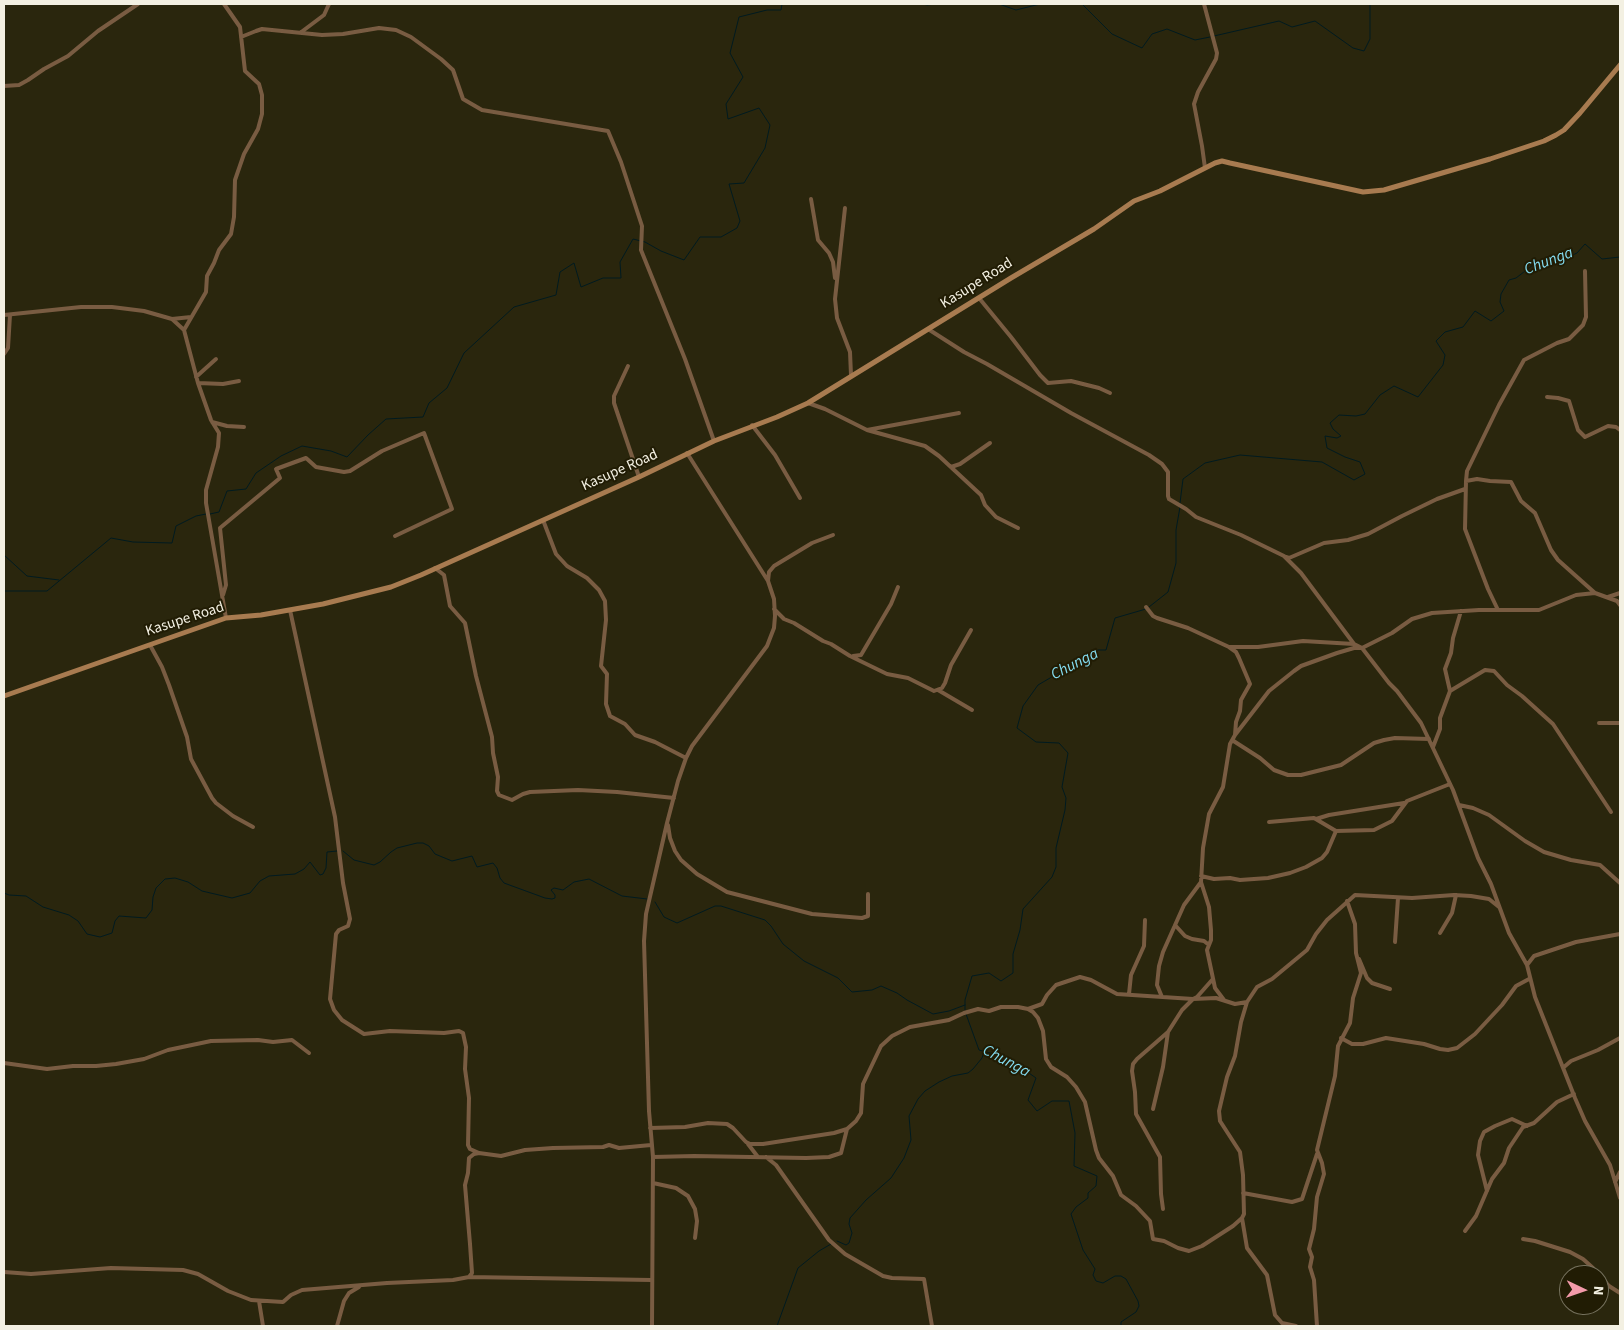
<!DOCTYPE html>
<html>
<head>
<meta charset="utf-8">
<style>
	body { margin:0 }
	#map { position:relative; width:1624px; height:1330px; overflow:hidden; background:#2a260d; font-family:"Source Sans 3",sans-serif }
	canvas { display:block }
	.frame { position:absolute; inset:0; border:5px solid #f3f0e2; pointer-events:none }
	.north { position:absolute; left:1559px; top:1265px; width:50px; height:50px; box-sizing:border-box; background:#211c04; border:1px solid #75715d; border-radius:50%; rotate:93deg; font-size:14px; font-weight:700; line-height:20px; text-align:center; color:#f3f0e2 }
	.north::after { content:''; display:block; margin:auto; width:18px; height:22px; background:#f39aaa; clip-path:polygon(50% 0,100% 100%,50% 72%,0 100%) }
</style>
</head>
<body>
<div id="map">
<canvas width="1624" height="1330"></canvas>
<div class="frame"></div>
<div class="north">N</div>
</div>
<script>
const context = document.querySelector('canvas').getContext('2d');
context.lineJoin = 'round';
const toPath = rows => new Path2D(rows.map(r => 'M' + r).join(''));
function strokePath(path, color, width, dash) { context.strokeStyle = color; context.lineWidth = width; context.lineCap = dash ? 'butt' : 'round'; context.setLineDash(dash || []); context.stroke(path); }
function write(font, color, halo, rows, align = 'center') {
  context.font = font + ' "Source Sans 3",sans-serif'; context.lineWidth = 4; context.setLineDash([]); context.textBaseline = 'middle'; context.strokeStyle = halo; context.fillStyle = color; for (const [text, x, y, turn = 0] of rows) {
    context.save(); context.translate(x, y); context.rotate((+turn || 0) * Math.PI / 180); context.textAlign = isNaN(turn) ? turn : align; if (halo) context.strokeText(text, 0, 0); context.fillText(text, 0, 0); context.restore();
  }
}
strokePath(toPath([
	[923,4,927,5,935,4],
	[999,4,1016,10,1040,4],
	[1082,4,1112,34,1142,48,1152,34,1167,29,1195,40,1210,37],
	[1214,36,1279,21,1292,27,1315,21,1353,48,1364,51,1370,39,1370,4],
	[1180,503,1183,479,1205,463,1240,455,1322,462,1354,480,1365,474,1360,462,1345,457,1327,448,1325,436,1337,438,1341,436,1333,429,1330,423,1339,415,1356,416,1365,414,1380,395,1394,386,1418,397,1443,365,1445,355,1436,341,1445,332,1463,327,1475,311,1491,321,1504,311,1500,302,1501,294,1509,280,1516,278,1533,265,1562,260,1577,253,1585,244,1602,259,1620,257],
	[210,514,219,512,227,491,246,489,256,473,281,456,302,446,331,451,347,457,368,435,386,419,423,417,429,403,447,388,464,353,514,307,556,295,560,272,574,263,581,287,603,278,621,278,620,262,633,239,645,242,661,251,684,260,700,237,721,237,737,228,740,221,729,184,744,183,765,148,770,125,759,108,728,119,726,104,743,77,730,53,739,17,767,10,781,10,782,4],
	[4,555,27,576,59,580],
	[4,591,47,591,111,538,133,542,172,543,176,526,196,516,206,514],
	[1149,607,1168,592,1176,563,1176,530,1180,507],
	[343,851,354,860,374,865,380,862,391,852,397,848,417,843,423,843,429,846,435,854,452,861,472,856,477,867,493,863,497,868,500,878,504,883,545,898,552,899,555,898,555,895,551,890,554,888,563,890,574,882,589,879,622,896,647,899],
	[4,893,9,895,26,896,43,907,69,915,78,921,87,934,100,937,112,933,115,921,119,916,146,918,152,910,153,897,156,888,165,879,175,878,188,882,202,891,232,898,250,893,260,881,269,876,295,874,304,869,310,862,320,875,323,874,326,868,327,852,337,851],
	[655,902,664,917,677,923,715,906,721,906,765,920,771,926,783,944,804,961,838,978,852,992,872,990,881,986,897,993,907,1000,933,1014,949,1011,965,1005],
	[965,1010,965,1000,972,976,989,973,1001,981,1013,973,1013,954,1020,930,1023,909,1052,877,1056,867,1056,848,1065,810,1066,798,1062,787,1068,753,1059,743,1036,742,1017,728,1023,706,1038,685,1098,650,1106,650,1115,618,1146,609],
	[966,1014,979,1050,994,1054,1008,1064,1019,1066,1036,1078,1028,1100,1037,1111,1052,1101,1069,1101,1075,1133,1074,1166,1097,1176,1096,1186,1088,1193,1088,1198,1076,1207,1071,1214,1083,1250,1095,1269,1093,1275,1096,1281,1103,1283,1115,1276,1121,1276,1126,1279,1138,1301,1139,1306,1136,1312,1121,1322,1121,1326],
	[837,1241,846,1245,849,1243,852,1233,849,1224,850,1218,866,1200,891,1178,904,1158,911,1140,909,1116,918,1099,925,1091,939,1082,952,1076,968,1073,973,1069,982,1058,984,1052],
	[777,1326,798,1268,819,1251,831,1244]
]), '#001b20', 1);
strokePath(toPath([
	[1204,4,1217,53,1216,59,1198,92,1194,104,1202,146,1205,168],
	[300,33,324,15,329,4],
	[241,37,256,31,262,29,322,35,343,34,379,28,396,30,411,37,441,59,453,70,463,99,482,110,608,131,621,162,642,226,641,250,685,359,714,441],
	[4,86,19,85,28,80,44,69,68,56,98,31,138,4],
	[811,199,818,240,829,253,833,262,835,278],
	[845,208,835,299,837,318,850,352,851,375],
	[979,298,1011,337,1040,375,1048,383,1071,381,1099,388,1110,393],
	[4,315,81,307,112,307,144,311,172,319,184,330,198,383,211,420,219,433,218,447,206,490,206,503,226,618],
	[172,319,191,317],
	[928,329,964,352,987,364,1071,413,1149,455,1162,464,1168,472,1168,496,1169,499,1186,509,1196,517,1241,535,1284,556,1301,573,1354,644,1362,648,1389,683,1397,691,1421,723,1453,790,1478,858,1491,884,1509,933,1527,965,1535,997,1575,1098,1585,1121,1610,1165,1620,1198],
	[184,330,206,292,207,276,214,263,219,250,231,234,234,217,235,180,244,154,258,129,262,114,262,95,259,84,245,71,240,27,224,4],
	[4,354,8,348,10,315],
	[628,366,614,396,614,403,639,477],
	[196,377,216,359],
	[198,383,223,384,239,381],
	[1547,397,1558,398,1569,401,1578,430,1585,437,1608,426,1616,427,1620,430],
	[808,403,825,409,867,430,959,413],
	[212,422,227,426,244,427],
	[752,425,775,455,800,498],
	[867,430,925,446,939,456,981,495,985,505,996,517,1018,528],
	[951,467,960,464,990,443],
	[1466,481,1477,479,1490,481,1511,482,1521,501,1535,513,1551,550,1558,560,1595,593,1617,601,1620,605],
	[543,520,556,554,567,566,587,578,599,590,605,601,606,620,601,666,607,674,606,704,610,716,625,724,635,735,655,742,686,758],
	[1286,557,1289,558,1324,543,1348,540,1368,534,1402,516,1437,499,1465,489],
	[435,568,444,575,450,606,465,623,476,676,492,737,493,753,498,777,497,791,499,795,512,800,523,794,530,792,578,790,617,792,674,798],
	[768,581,769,572,774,566,812,543,833,535],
	[223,595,226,585,220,528,280,478,276,469,306,458,316,467,344,472,350,471,382,451,424,433,452,509,395,536],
	[1608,597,1620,593],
	[1146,607,1153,616,1157,618,1188,628,1229,647,1236,652,1239,658,1250,684,1241,700,1240,711,1236,722,1235,735,1230,744,1223,787,1209,814,1203,848,1201,882,1209,907,1211,930,1211,940,1207,950,1215,988,1224,1000],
	[774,609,784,619,794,623,823,641,831,644,850,656,887,674,908,678,934,691,942,688,945,683,951,665,971,630],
	[290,610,335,817,343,883,350,919,348,926,339,930,336,934,330,999,334,1010,342,1020,364,1034,390,1031,444,1033,459,1031,463,1033,466,1047,465,1069,469,1098,468,1145,470,1149,479,1153,501,1156,525,1150,553,1148,603,1147,609,1145,619,1148,651,1145],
	[1498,610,1488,589,1465,529,1466,481,1467,471,1499,405,1524,360,1557,343,1569,339,1583,325,1586,317,1585,271],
	[150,645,162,667,169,685,187,737,191,759,212,798,216,803,233,816,253,827],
	[1229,647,1258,647,1303,641,1354,644],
	[853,656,861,655,891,604,898,587],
	[938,690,972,710],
	[1450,691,1485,670,1494,671,1507,685,1522,696,1553,724,1611,812],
	[1599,723,1620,723],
	[1235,735,1269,691,1294,671,1301,666,1337,653,1354,648,1362,648,1392,633,1412,619,1432,613,1479,610,1539,610,1576,595,1595,593],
	[1232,740,1260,758,1274,770,1288,775,1301,775,1341,765,1374,743,1384,740,1395,738,1429,739],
	[1433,747,1440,729,1440,718,1450,691,1445,669,1451,653,1453,638,1461,611],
	[1459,805,1473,808,1489,815,1525,841,1544,852,1571,860,1600,865,1620,883],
	[1316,819,1329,815,1404,803],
	[1269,822,1314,818,1336,831,1374,830,1392,821,1407,801,1450,784],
	[668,825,670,838,675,851,681,860,697,874,727,892,812,914,862,918,868,916,868,894],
	[1201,876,1214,879,1230,878,1240,880,1268,878,1290,873,1306,867,1322,858,1327,852,1336,831],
	[1175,925,1185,936,1192,939,1204,941,1209,945],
	[1440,933,1452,913,1456,895],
	[1395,942,1398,898],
	[1359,959,1367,978,1372,983,1390,989],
	[1527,965,1534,956,1576,942,1620,934],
	[1129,994,1131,975,1144,946,1145,920],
	[1162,997,1157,985,1159,966,1163,952,1184,905,1201,882],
	[1028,1009,1042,1004,1047,995,1056,985,1080,977,1091,980,1117,994,1193,999,1216,998,1235,1004,1247,1002,1257,987,1272,979,1307,950,1316,934,1327,920,1355,895,1412,898,1454,895,1471,896,1489,899,1499,907],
	[1341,1038,1352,1044,1363,1044,1386,1038,1424,1044,1440,1049,1448,1050,1457,1048,1475,1034,1502,1005,1516,986,1529,979],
	[4,1063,47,1069,73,1066,96,1066,116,1064,144,1059,168,1050,211,1041,258,1040,273,1042,292,1040,309,1053],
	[1564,1067,1571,1061,1598,1050,1620,1038],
	[1153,1109,1163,1067,1168,1032,1182,1010,1193,999,1197,997,1212,980],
	[650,1128,685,1127,708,1123,727,1124,733,1128,746,1142,750,1144,763,1144,834,1133,847,1129,856,1121,861,1113,863,1084,881,1046,892,1036,910,1027,949,1020,964,1013,978,1009,989,1011,1001,1007,1018,1007,1028,1009,1033,1012,1038,1018,1043,1031,1046,1059,1051,1067,1067,1077,1076,1087,1085,1102,1096,1150,1099,1158,1113,1176,1121,1195,1136,1206,1150,1221,1153,1239,1164,1241,1178,1248,1189,1251,1202,1246,1233,1226,1242,1218,1244,1214,1243,1175,1240,1152,1220,1121,1219,1111,1227,1077,1235,1056,1241,1022,1247,1002],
	[748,1144,758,1157],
	[653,1157,694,1156,806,1158,829,1157,841,1153,847,1129],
	[766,1157,776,1165,829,1240,845,1254,883,1276,892,1278,924,1279,932,1326],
	[1615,1182,1620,1172],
	[653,1183,676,1188,688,1196,695,1209,697,1221,695,1238],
	[1487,1191,1478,1155,1480,1141,1484,1132,1495,1126,1512,1119,1527,1126],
	[1243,1193,1292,1202,1302,1199,1317,1154],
	[1163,1209,1161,1194,1160,1157,1136,1114,1135,1092,1132,1071,1133,1064,1137,1059,1168,1032],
	[1242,1218,1247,1248,1267,1275,1275,1315,1282,1323,1296,1326],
	[1465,1231,1476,1216,1492,1179,1504,1163,1509,1148,1523,1127,1534,1123,1557,1102,1574,1094],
	[1523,1239,1535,1241,1570,1252,1583,1259,1593,1268,1609,1286,1620,1293],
	[4,1272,31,1274,111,1268,183,1270,198,1274,228,1291,251,1300,283,1302,291,1295,302,1290,387,1283,453,1280,469,1277,472,1273,470,1244,465,1185,468,1173,469,1158,474,1154,479,1153],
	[469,1277,651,1280],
	[259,1301,263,1326],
	[337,1326,344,1301,349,1293,359,1287],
	[652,1326,653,1157,649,1111,644,941,646,914,667,823,678,781,686,758,692,746,767,646,774,628,775,616,774,599,768,581,687,453],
	[1317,1326,1314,1280,1310,1267,1312,1257,1309,1249,1314,1229,1317,1197,1324,1174,1322,1163,1317,1150,1335,1076,1338,1046,1350,1023,1353,998,1361,973,1356,953,1355,924,1347,901]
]), '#795c42', 4);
strokePath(toPath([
	[4,696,226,618,261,615,323,604,391,587,421,575,639,477,714,441,777,417,808,403,1011,278,1094,229,1134,201,1160,191,1215,163,1222,161,1230,163,1363,192,1384,190,1490,159,1544,141,1556,135,1564,130,1580,113,1620,65]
]), '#a87b50', 5);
write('15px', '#f3f0e2', '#211c04', [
	["Kasupe Road",977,284,-32],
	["Kasupe Road",620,471,-24],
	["Kasupe Road",185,620,-18]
]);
write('italic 16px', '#84dcf0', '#211c04', [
	["Chunga",1549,262,-21],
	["Chunga",1075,665,-27],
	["Chunga",1006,1062,28]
]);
</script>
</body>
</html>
